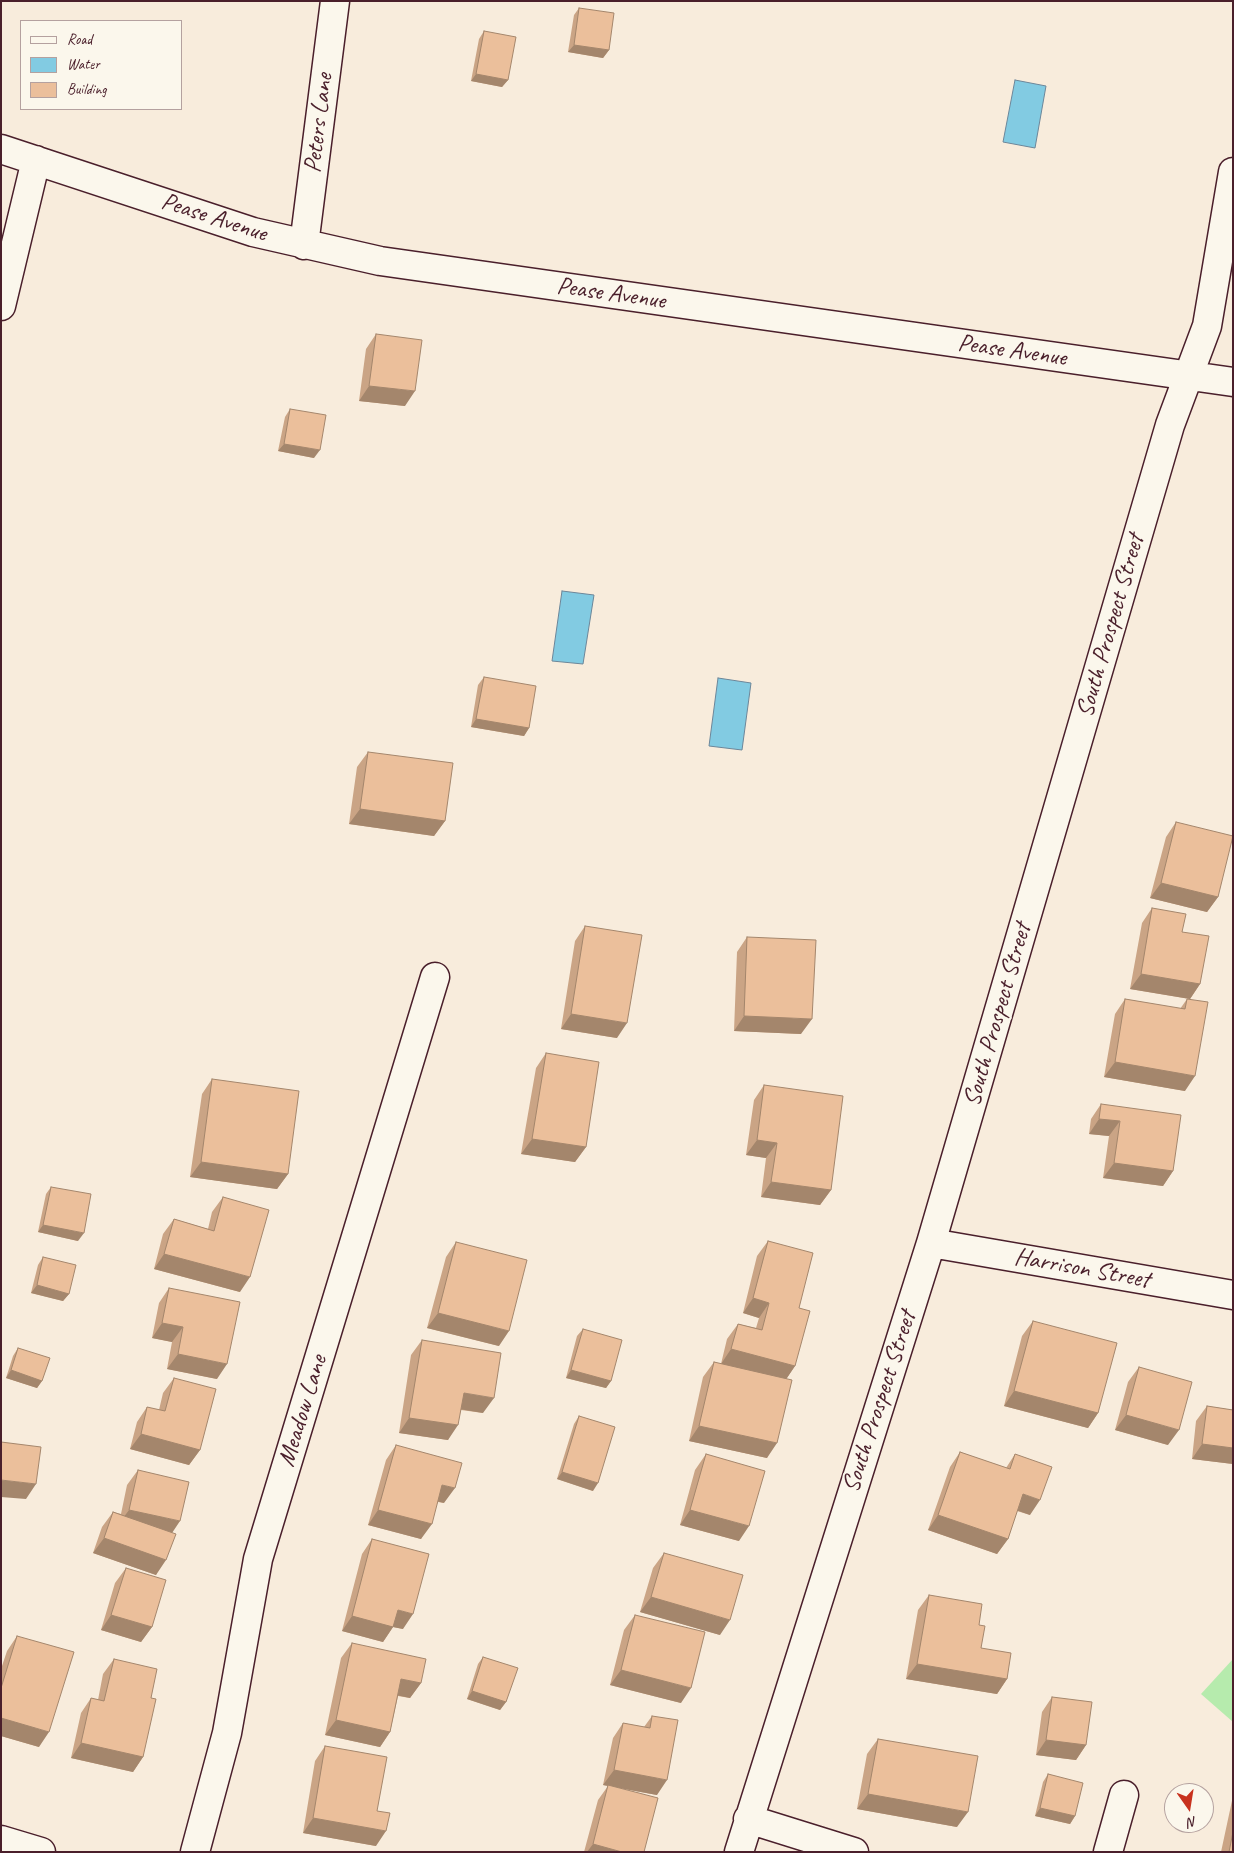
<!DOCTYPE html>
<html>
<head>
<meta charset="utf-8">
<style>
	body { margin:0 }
	#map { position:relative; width:1234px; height:1853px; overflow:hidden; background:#f8ecdc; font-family:Caveat,sans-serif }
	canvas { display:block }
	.frame { position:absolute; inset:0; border:2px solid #4a1f2b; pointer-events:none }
	.legend { position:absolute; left:20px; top:20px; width:162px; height:90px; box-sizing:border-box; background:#fbf7ec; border:1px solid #b4a19f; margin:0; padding:6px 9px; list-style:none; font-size:15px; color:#4a1f2b }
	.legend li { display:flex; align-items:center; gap:10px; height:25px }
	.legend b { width:25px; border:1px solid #b4a19f }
	.north { position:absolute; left:1164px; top:1783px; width:50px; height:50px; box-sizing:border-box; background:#fbf7ec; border:1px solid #b4a19f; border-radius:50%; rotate:167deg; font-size:14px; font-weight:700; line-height:20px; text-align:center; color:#4a1f2b }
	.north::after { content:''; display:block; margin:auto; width:18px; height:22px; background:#c8321e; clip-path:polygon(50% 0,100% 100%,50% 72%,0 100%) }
</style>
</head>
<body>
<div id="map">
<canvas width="1234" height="1853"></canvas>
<div class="frame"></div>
<ul class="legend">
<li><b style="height:6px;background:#fbf7ec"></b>Road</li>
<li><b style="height:14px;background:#82cbe2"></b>Water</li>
<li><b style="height:14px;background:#ebbf9b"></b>Building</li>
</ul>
<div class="north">N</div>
</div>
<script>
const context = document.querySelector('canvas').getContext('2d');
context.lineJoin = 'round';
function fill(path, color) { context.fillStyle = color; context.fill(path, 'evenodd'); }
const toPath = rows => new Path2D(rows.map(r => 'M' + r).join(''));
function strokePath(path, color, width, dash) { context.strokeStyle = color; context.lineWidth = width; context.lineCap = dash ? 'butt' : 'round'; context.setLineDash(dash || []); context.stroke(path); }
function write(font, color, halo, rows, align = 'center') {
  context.font = font + ' Caveat,sans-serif'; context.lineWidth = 4; context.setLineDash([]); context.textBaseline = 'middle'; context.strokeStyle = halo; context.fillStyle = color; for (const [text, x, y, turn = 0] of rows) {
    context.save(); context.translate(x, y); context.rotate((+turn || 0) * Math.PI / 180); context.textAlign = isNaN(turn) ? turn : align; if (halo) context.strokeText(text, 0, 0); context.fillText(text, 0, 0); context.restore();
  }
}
fill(toPath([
	[1233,1659,1233,1722,1201,1694]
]), '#b6ebad');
const water = toPath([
	[1015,80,1046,86,1035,148,1003,142,1015,80],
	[562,591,594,595,583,664,552,661,562,591],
	[718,678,751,683,742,750,709,746,718,678]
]);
fill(water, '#82cbe2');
strokePath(water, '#6c8699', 1);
const minor = toPath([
	[1,149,253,232,380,261,1233,382],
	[304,245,335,1],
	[1,306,36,160],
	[931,1243,1233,1295],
	[748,1819,854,1852],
	[1,1840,41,1852],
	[195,1852,227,1733,258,1559,435,977],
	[739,1852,931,1243,1170,425,1207,326,1233,172],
	[1108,1852,1124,1795]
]);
strokePath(minor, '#4a1f2b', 31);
strokePath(minor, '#fbf7ec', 28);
fill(toPath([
	[579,8,609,50,603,58,568,52,574,15],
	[484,31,508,80,502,87,471,81,479,39],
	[376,334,405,406,359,401,366,349],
	[290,409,314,458,278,451,285,417],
	[484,677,529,728,524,736,471,727,478,685],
	[368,752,445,821,434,836,349,824,357,767],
	[1176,822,1218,897,1207,912,1150,898,1166,837],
	[1152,908,1182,932,1200,984,1190,999,1130,989,1142,923],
	[585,926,617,1038,561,1029,575,941],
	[747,937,801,1034,734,1031,737,952],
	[1125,999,1180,1009,1187,999,1185,1091,1104,1077,1115,1014],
	[546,1053,586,1147,575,1162,521,1154,536,1068],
	[212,1079,288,1174,277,1189,190,1177,202,1094],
	[764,1085,831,1190,820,1205,761,1197,766,1158,746,1155,754,1100],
	[1101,1104,1173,1171,1163,1186,1103,1178,1109,1136,1089,1134,1091,1119],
	[51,1187,78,1241,38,1232,46,1194],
	[223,1197,240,1292,154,1269,163,1234,174,1219,208,1229,212,1212],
	[768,1241,799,1308,795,1366,786,1379,767,1458,689,1441,703,1377,714,1362,721,1364,727,1339,738,1324,756,1328,759,1318,743,1313,757,1256],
	[456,1242,499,1346,427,1328,446,1257],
	[43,1257,69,1294,63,1301,31,1293,38,1265],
	[169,1288,217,1379,167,1369,172,1342,152,1338,159,1303],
	[1033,1321,1098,1413,1088,1428,1004,1406,1022,1336],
	[583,1329,611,1381,606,1388,566,1378,577,1336],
	[422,1340,483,1413,461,1410,448,1440,399,1433,411,1355],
	[18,1348,42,1381,37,1388,6,1378,13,1356],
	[1139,1367,1168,1445,1115,1430,1128,1382],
	[174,1378,200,1450,189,1465,130,1449,137,1422,147,1407,159,1410,163,1393],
	[1207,1406,1233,1410,1233,1464,1192,1459,1196,1421],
	[579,1416,593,1491,557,1479,574,1424],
	[396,1445,444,1503,438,1502,421,1539,368,1525,386,1460],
	[960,1452,1006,1468,1015,1454,1030,1515,1017,1511,1008,1539,997,1554,928,1530,950,1467],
	[706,1454,739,1541,680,1525,695,1470],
	[138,1470,172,1533,156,1575,93,1553,102,1527,113,1512,121,1514,127,1485],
	[372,1539,403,1629,393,1627,383,1642,342,1631,362,1554],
	[664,1553,720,1635,640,1612,653,1568],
	[126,1568,152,1627,141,1642,101,1630,115,1583],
	[929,1595,979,1625,981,1648,1007,1679,997,1694,906,1679,918,1610],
	[635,1615,681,1703,610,1685,624,1630],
	[17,1636,39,1747,1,1736,1,1669,7,1651],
	[352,1643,421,1683,410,1698,398,1696,390,1732,380,1747,325,1735,341,1658],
	[483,1657,506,1702,500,1710,467,1699,478,1664],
	[114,1659,151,1698,143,1757,133,1772,71,1758,81,1713,91,1698,98,1700,103,1674],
	[1052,1697,1086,1745,1076,1760,1036,1755,1042,1712],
	[652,1716,657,1795,613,1787,644,1852,584,1852,598,1800,608,1786,603,1785,613,1738,623,1723,644,1727],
	[878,1739,957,1827,857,1809,867,1754],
	[325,1746,377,1811,376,1846,303,1833,315,1761],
	[1048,1774,1075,1816,1070,1824,1035,1816,1043,1782],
	[1233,1796,1233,1852,1221,1852]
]), '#caa485');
fill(toPath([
	[574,45,609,50,603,58,568,52],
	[476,74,508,80,502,87,471,81],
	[369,386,415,391,405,406,359,401],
	[284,444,320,450,314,458,278,451],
	[476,719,529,728,524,736,471,727],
	[360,809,445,821,434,836,349,824],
	[1161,883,1218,897,1207,912,1150,898],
	[1141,974,1200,984,1190,999,1130,989],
	[571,1014,627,1023,617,1038,561,1029],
	[744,1016,812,1019,801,1034,734,1031],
	[1115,1062,1195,1076,1185,1091,1104,1077],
	[1099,1119,1120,1121,1109,1136,1089,1134],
	[532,1139,586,1147,575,1162,521,1154],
	[757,1140,777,1143,766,1158,746,1155],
	[201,1162,288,1174,277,1189,190,1177],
	[1114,1163,1173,1171,1163,1186,1103,1178],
	[771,1182,831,1190,820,1205,761,1197],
	[43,1225,84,1233,78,1241,38,1232],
	[164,1254,250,1277,240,1292,154,1269],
	[37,1285,69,1294,63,1301,31,1293],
	[753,1298,769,1303,759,1318,743,1313],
	[438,1313,509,1331,499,1346,427,1328],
	[162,1323,183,1327,172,1342,152,1338],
	[731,1349,795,1366,785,1381,721,1364],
	[178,1354,227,1364,217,1379,167,1369],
	[11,1370,42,1381,37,1388,6,1378],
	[571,1370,611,1381,606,1388,566,1378],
	[1014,1391,1098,1413,1088,1428,1004,1406],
	[464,1393,494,1398,483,1413,453,1408],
	[1126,1415,1179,1430,1168,1445,1115,1430],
	[409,1418,458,1425,448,1440,399,1433],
	[699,1426,777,1443,767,1458,689,1441],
	[141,1434,200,1450,189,1465,130,1449],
	[1202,1444,1233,1448,1233,1464,1192,1459],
	[562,1472,598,1483,593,1491,557,1479],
	[1,1480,36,1484,26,1499,1,1497],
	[442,1485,455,1488,444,1503,432,1500],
	[1023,1494,1040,1500,1030,1515,1013,1509],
	[129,1510,180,1521,170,1536,118,1525],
	[378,1510,432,1524,421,1539,368,1525],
	[690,1510,749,1526,739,1541,680,1525],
	[938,1515,1008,1539,997,1554,928,1530],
	[104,1538,166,1560,156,1575,93,1553],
	[651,1597,730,1620,720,1635,640,1612],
	[398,1610,413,1614,403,1629,393,1627,383,1642,342,1631,352,1616],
	[111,1615,152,1627,141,1642,101,1630],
	[917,1664,1007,1679,997,1694,906,1679],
	[621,1670,691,1688,681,1703,610,1685],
	[401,1679,421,1683,410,1698,391,1694],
	[472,1691,506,1702,500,1710,467,1699],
	[1,1718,49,1732,39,1747,1,1736],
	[336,1720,390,1732,380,1747,325,1735],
	[1046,1740,1086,1745,1076,1760,1036,1755],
	[81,1743,143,1757,133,1772,71,1758],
	[614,1770,667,1780,657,1795,603,1785],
	[868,1794,968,1812,957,1827,857,1809],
	[1040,1808,1075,1816,1070,1824,1035,1816],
	[313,1818,386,1831,376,1846,303,1833],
	[593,1844,622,1852,587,1852]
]), '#a4866c');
const building = toPath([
	[579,8,614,13,609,50,574,45,579,8],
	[484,31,516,37,508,80,476,74,484,31],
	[376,334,422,340,415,391,369,386,376,334],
	[290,409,326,415,320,450,284,444,290,409],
	[484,677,536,686,529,728,476,719,484,677],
	[368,752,453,763,445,821,360,809,368,752],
	[1176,822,1233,836,1218,897,1161,883,1176,822],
	[1152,908,1186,914,1182,932,1209,936,1200,984,1141,974,1152,908],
	[585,926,642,935,627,1023,571,1014,585,926],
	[747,937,816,940,812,1019,744,1016,747,937],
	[1125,999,1185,1009,1187,999,1208,1002,1195,1076,1115,1062,1125,999],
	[546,1053,599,1062,586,1147,532,1139,546,1053],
	[212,1079,299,1091,288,1174,201,1162,212,1079],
	[764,1085,843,1096,831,1190,771,1182,777,1143,757,1140,764,1085],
	[1101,1104,1181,1115,1173,1171,1114,1163,1120,1121,1099,1119,1101,1104],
	[51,1187,91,1194,84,1233,43,1225,51,1187],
	[223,1197,269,1210,250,1277,164,1254,174,1219,214,1231,223,1197],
	[768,1241,813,1253,799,1308,810,1311,795,1366,731,1349,738,1324,762,1330,769,1303,753,1298,768,1241],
	[456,1242,527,1260,509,1331,438,1313,456,1242],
	[43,1257,76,1265,69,1294,37,1285,43,1257],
	[169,1288,240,1302,227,1364,178,1354,183,1327,162,1323,169,1288],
	[1033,1321,1117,1343,1098,1413,1014,1391,1033,1321],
	[583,1329,622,1340,611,1381,571,1370,583,1329],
	[422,1340,501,1353,494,1398,464,1393,458,1425,409,1418,422,1340],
	[18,1348,50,1358,42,1381,11,1370,18,1348],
	[714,1362,792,1380,777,1443,699,1426,714,1362],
	[1139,1367,1192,1382,1179,1430,1126,1415,1139,1367],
	[174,1378,216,1389,200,1450,141,1434,147,1407,165,1411,174,1378],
	[1207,1406,1233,1410,1233,1448,1202,1444,1207,1406],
	[579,1416,615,1427,598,1483,562,1472,579,1416],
	[1,1442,41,1447,36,1484,1,1480,1,1442],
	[396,1445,462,1463,455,1488,442,1485,432,1524,378,1510,396,1445],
	[960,1452,1010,1469,1015,1454,1052,1467,1040,1500,1023,1494,1008,1539,938,1515,960,1452],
	[706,1454,765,1471,749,1526,690,1510,706,1454],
	[138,1470,189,1482,180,1521,129,1510,138,1470],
	[113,1512,176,1534,166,1560,104,1538,113,1512],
	[372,1539,429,1554,413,1614,398,1610,393,1627,352,1616,372,1539],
	[664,1553,743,1575,730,1620,651,1597,664,1553],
	[126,1568,166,1580,152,1627,111,1615,126,1568],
	[929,1595,982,1604,979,1625,985,1626,981,1648,1011,1653,1007,1679,917,1664,929,1595],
	[635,1615,705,1632,691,1688,621,1670,635,1615],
	[17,1636,74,1652,49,1732,1,1718,1,1688,17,1636],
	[352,1643,426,1659,421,1683,401,1679,390,1732,336,1720,352,1643],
	[483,1657,518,1668,506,1702,472,1691,483,1657],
	[114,1659,157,1669,151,1698,156,1699,143,1757,81,1743,91,1698,104,1701,114,1659],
	[1052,1697,1092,1702,1086,1745,1046,1740,1052,1697],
	[652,1716,678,1720,667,1780,614,1770,623,1723,650,1728,652,1716],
	[878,1739,978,1756,968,1812,868,1794,878,1739],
	[325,1746,387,1757,377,1811,390,1813,386,1831,313,1818,325,1746],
	[1048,1774,1083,1783,1075,1816,1040,1808,1048,1774],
	[608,1785,658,1798,644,1852,622,1852,593,1844,608,1785],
	[1233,1832,1233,1852,1229,1852,1233,1832]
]);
fill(building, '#ebbf9b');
strokePath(building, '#a4866c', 1);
write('25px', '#4a1f2b', '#fbf7ec', [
	["Peters Lane",319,123,-83],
	["Pease Avenue",214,218,18],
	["Pease Avenue",611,294,8],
	["Pease Avenue",1012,351,8],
	["South Prospect Street",1111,626,-74],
	["South Prospect Street",998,1015,-74],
	["Harrison Street",1082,1269,10],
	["South Prospect Street",880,1402,-72],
	["Meadow Lane",303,1411,-73]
]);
</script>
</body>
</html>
